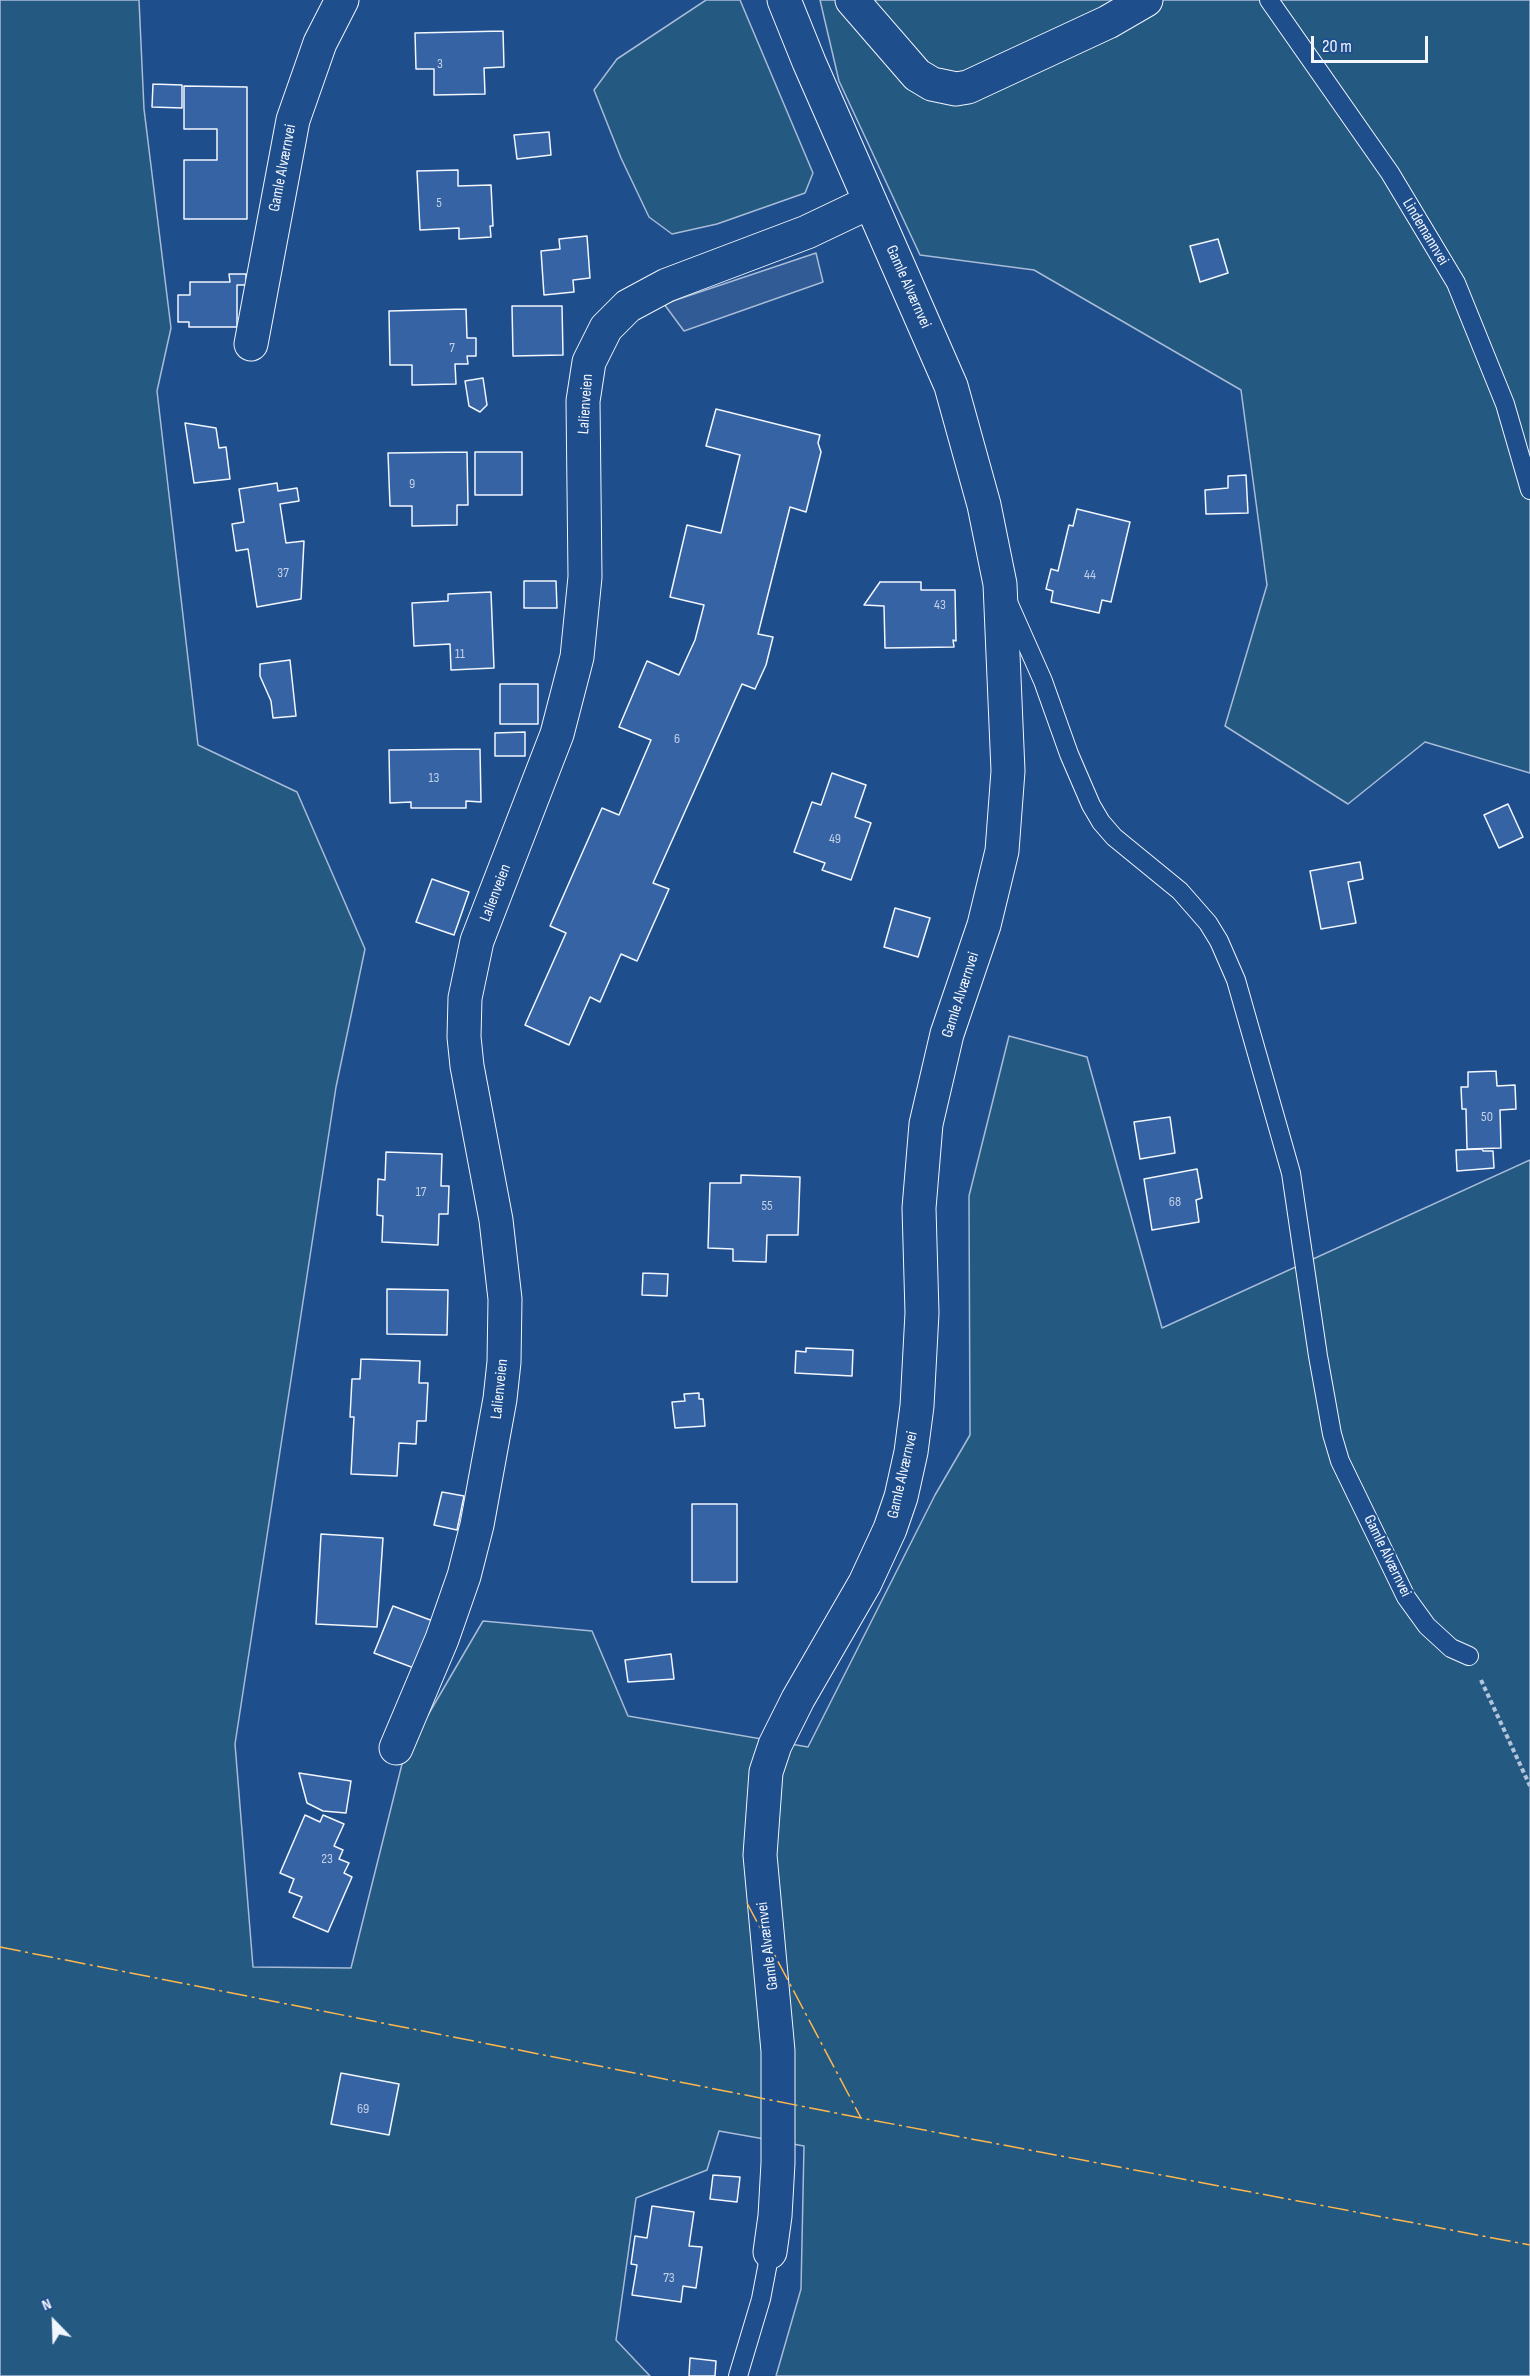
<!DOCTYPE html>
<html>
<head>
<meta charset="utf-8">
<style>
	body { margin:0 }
	#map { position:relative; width:1530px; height:2376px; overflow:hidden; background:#1f4e8c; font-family:"Sofia Sans Condensed",sans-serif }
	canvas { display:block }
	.north { position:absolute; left:24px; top:2292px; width:60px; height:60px; -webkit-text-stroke:4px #1f4e8c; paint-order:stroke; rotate:337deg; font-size:16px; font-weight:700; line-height:24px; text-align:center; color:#f2f6ff }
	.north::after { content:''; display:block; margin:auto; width:21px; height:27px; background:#f2f6ff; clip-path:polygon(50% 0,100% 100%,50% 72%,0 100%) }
	.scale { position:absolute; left:1311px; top:36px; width:117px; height:27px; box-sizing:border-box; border:3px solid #f2f6ff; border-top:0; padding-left:8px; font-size:18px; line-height:21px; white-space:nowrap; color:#f2f6ff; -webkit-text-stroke:4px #1f4e8c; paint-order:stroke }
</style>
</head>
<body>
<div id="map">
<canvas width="1530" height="2376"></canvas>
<div class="north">N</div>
<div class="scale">20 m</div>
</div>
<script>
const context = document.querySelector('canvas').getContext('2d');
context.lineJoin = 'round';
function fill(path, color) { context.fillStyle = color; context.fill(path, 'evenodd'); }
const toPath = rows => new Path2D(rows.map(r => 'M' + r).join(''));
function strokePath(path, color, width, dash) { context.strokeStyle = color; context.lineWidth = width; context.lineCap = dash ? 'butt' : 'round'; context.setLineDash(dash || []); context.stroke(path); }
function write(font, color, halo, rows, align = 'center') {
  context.font = font + ' "Sofia Sans Condensed",sans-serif'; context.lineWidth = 4.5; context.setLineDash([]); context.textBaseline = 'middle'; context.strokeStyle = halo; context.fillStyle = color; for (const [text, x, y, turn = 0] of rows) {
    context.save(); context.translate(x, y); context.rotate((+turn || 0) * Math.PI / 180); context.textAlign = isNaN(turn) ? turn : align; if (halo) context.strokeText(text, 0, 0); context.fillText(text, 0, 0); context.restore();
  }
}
const green = toPath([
	[0,0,139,0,144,109,171,328,157,391,198,745,297,792,365,949,336,1087,235,1744,253,1967,351,1968,404,1756,483,1621,592,1631,628,1716,808,1747,935,1495,970,1435,969,1196,1009,1036,1087,1057,1162,1328,1530,1160,1530,2376,776,2376,801,2289,804,2146,719,2131,707,2170,636,2198,616,2340,650,2376,0,2376,0,0],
	[706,0,740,0,813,173,805,193,717,224,672,234,649,217,621,158,594,90,617,59,706,0],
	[820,0,1530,0,1530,773,1425,742,1348,804,1225,726,1267,585,1241,390,1034,270,920,255,839,81,820,0]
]);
fill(green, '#245a82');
strokePath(green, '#a8bbd7', 1.5);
const parking = toPath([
	[816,253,823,282,684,331,664,304,816,253]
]);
fill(parking, '#305b95');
strokePath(parking, '#a8bbd7', 1.5);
const building = toPath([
	[503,31,504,67,484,68,485,94,434,95,434,69,416,69,415,33,503,31],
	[153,84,182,85,182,108,152,107,153,84],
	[184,86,247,87,247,219,184,219,184,160,217,160,217,129,184,129,184,86],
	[549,132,551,155,517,159,514,135,549,132],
	[458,170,458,186,491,185,493,226,490,226,491,237,459,239,459,228,420,230,417,171,458,170],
	[587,236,590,278,573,280,574,292,544,295,541,251,560,249,559,239,587,236],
	[1218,239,1228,273,1200,282,1190,246,1218,239],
	[229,274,246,274,246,285,237,285,237,327,189,327,189,322,178,322,178,295,190,295,190,282,230,282,229,274],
	[512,306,562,306,563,355,513,356,512,306],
	[466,309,467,338,476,338,476,356,467,356,468,364,455,364,456,384,412,385,412,365,390,365,389,311,466,309],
	[483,378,487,405,480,412,469,406,465,381,483,378],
	[716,409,820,435,818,443,821,452,806,512,790,507,758,634,773,637,766,665,755,689,742,684,653,883,669,889,637,961,621,954,600,1002,590,997,569,1045,525,1025,566,933,550,926,602,808,619,815,651,740,619,727,647,661,679,675,695,640,704,605,670,597,687,525,721,533,740,455,706,446,716,409],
	[185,423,216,428,219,448,226,447,230,479,194,483,185,423],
	[467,452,468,505,457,505,457,525,412,526,412,506,390,506,388,453,467,452],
	[475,452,522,452,522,495,475,495,475,452],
	[1246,475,1248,513,1206,514,1205,490,1228,488,1228,476,1246,475],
	[277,483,278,491,297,488,299,501,280,504,286,543,304,541,301,599,257,607,248,549,236,551,232,524,244,522,239,489,277,483],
	[1077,509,1130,522,1111,602,1102,600,1099,613,1051,602,1053,591,1046,589,1051,569,1058,571,1069,525,1073,526,1077,509],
	[524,581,556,581,557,608,524,608,524,581],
	[880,582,921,582,921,590,955,590,956,641,953,640,954,647,885,648,884,606,864,605,880,582],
	[491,592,494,668,451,670,450,644,414,646,412,603,448,601,448,594,491,592],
	[290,660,296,716,273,718,271,701,260,676,260,664,290,660],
	[500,684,538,684,538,724,500,724,500,684],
	[525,732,525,756,495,756,495,733,525,732],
	[480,749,481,802,466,801,466,808,411,808,411,802,390,803,389,750,480,749],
	[832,773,866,785,855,817,871,823,851,880,822,870,825,863,794,852,812,802,821,805,832,773],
	[1508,804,1523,837,1499,848,1484,815,1508,804],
	[1360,862,1363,879,1348,882,1356,923,1321,929,1310,871,1360,862],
	[432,879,469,892,454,935,416,922,432,879],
	[895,908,930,918,918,957,884,947,895,908],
	[1496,1071,1497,1086,1515,1085,1516,1109,1500,1110,1501,1148,1467,1149,1466,1109,1462,1109,1461,1087,1468,1087,1468,1072,1496,1071],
	[1170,1117,1175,1153,1140,1159,1134,1122,1170,1117],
	[1482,1149,1483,1151,1493,1151,1494,1168,1457,1171,1456,1150,1482,1149],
	[386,1152,442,1154,441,1186,449,1186,448,1214,439,1214,438,1245,382,1242,383,1216,377,1215,378,1179,385,1180,386,1152],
	[1197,1169,1202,1198,1196,1200,1199,1222,1152,1230,1144,1179,1197,1169],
	[741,1175,800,1177,798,1235,767,1235,766,1262,733,1261,733,1249,708,1248,710,1183,741,1183,741,1175],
	[643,1273,668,1274,667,1296,642,1295,643,1273],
	[387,1289,448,1290,447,1335,387,1334,387,1289],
	[806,1348,853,1350,852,1376,795,1373,796,1351,806,1352,806,1348],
	[361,1359,420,1361,419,1383,428,1383,426,1421,417,1421,416,1444,399,1443,397,1476,351,1474,354,1417,350,1417,352,1379,360,1379,361,1359],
	[699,1393,699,1399,703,1399,705,1426,675,1428,672,1402,685,1401,684,1394,699,1393],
	[442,1492,464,1496,457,1530,434,1525,442,1492],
	[692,1504,737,1504,737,1582,692,1582,692,1504],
	[321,1534,383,1538,377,1627,316,1624,321,1534],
	[393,1606,433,1621,414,1668,374,1653,393,1606],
	[671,1654,674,1679,628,1682,625,1660,671,1654],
	[299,1773,351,1781,346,1813,323,1811,307,1803,299,1773],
	[305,1815,320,1822,323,1815,344,1824,334,1846,343,1850,339,1859,349,1863,344,1873,352,1877,328,1932,293,1917,302,1897,289,1892,294,1879,280,1873,305,1815],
	[341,2073,399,2084,389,2135,331,2124,341,2073],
	[713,2175,740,2177,737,2202,710,2199,713,2175],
	[652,2206,694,2212,689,2246,702,2247,696,2288,683,2286,681,2302,632,2295,637,2265,631,2264,635,2236,647,2238,652,2206],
	[690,2358,716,2361,715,2376,689,2376,690,2358]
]);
fill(building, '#3563a3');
strokePath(building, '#f2f6ff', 1.5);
const service = toPath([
	[1269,0,1390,173,1456,283,1505,404,1530,490],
	[1008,602,1043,681,1069,754,1091,805,1101,822,1114,837,1180,891,1208,923,1219,941,1236,980,1291,1173,1318,1356,1332,1434,1340,1461,1406,1597,1427,1626,1451,1648,1469,1656],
	[738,2376,761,2299,770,2252]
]);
const minor = toPath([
	[852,0,917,75,932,84,956,89,968,87,1108,22,1146,0],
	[251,344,293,120,320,43,342,0],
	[396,1748,442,1639,464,1576,477,1525,500,1399,504,1362,505,1299,496,1220,467,1066,464,1037,465,998,477,941,557,734,577,657,585,577,583,401,589,362,606,328,628,306,667,285,807,232,870,202],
	[770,2252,775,2216,778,2163,778,2051,760,1855,766,1772,775,1745,798,1699,865,1583,890,1529,901,1497,911,1452,917,1406,922,1313,919,1208,926,1124,947,1034,984,925,1002,851,1008,771,1000,584,984,505,951,386,809,62,784,0]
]);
strokePath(service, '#f2f6ff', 20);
strokePath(minor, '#f2f6ff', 35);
strokePath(toPath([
	[1481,1680,1530,1786]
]), '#b3c4dc', 4, [4.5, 3]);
strokePath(service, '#1f4e8c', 18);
strokePath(minor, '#1f4e8c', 33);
strokePath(toPath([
	[747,1903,861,2118],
	[0,1947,861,2118,1530,2245]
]), '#ffb74d', 1.5, [21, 4.5, 3, 4.5]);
write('14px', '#c3d1e8', null, [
	["3",440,64],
	["5",439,203],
	["7",452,348],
	["9",412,484],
	["37",283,573],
	["44",1090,575],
	["43",940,605],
	["11",460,654],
	["6",677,739],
	["13",434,778],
	["49",835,839],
	["50",1487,1117],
	["17",421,1192],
	["68",1175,1202],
	["55",767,1206],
	["23",327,1859],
	["69",363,2109],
	["73",669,2278]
]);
write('16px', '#f2f6ff', '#1f4e8c', [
	["Gamle Alværnvei",283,168,-79],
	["Lindemannvei",1425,232,59],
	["Gamle Alværnvei",908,287,66],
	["Lalienveien",586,404,-86],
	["Lalienveien",496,893,-69],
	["Gamle Alværnvei",961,995,-72],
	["Lalienveien",500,1389,-84],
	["Gamle Alværnvei",903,1475,-77],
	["Gamle Alværnvei",1387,1556,64],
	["Gamle Alværnvei",768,1946,-97]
]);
</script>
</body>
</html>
